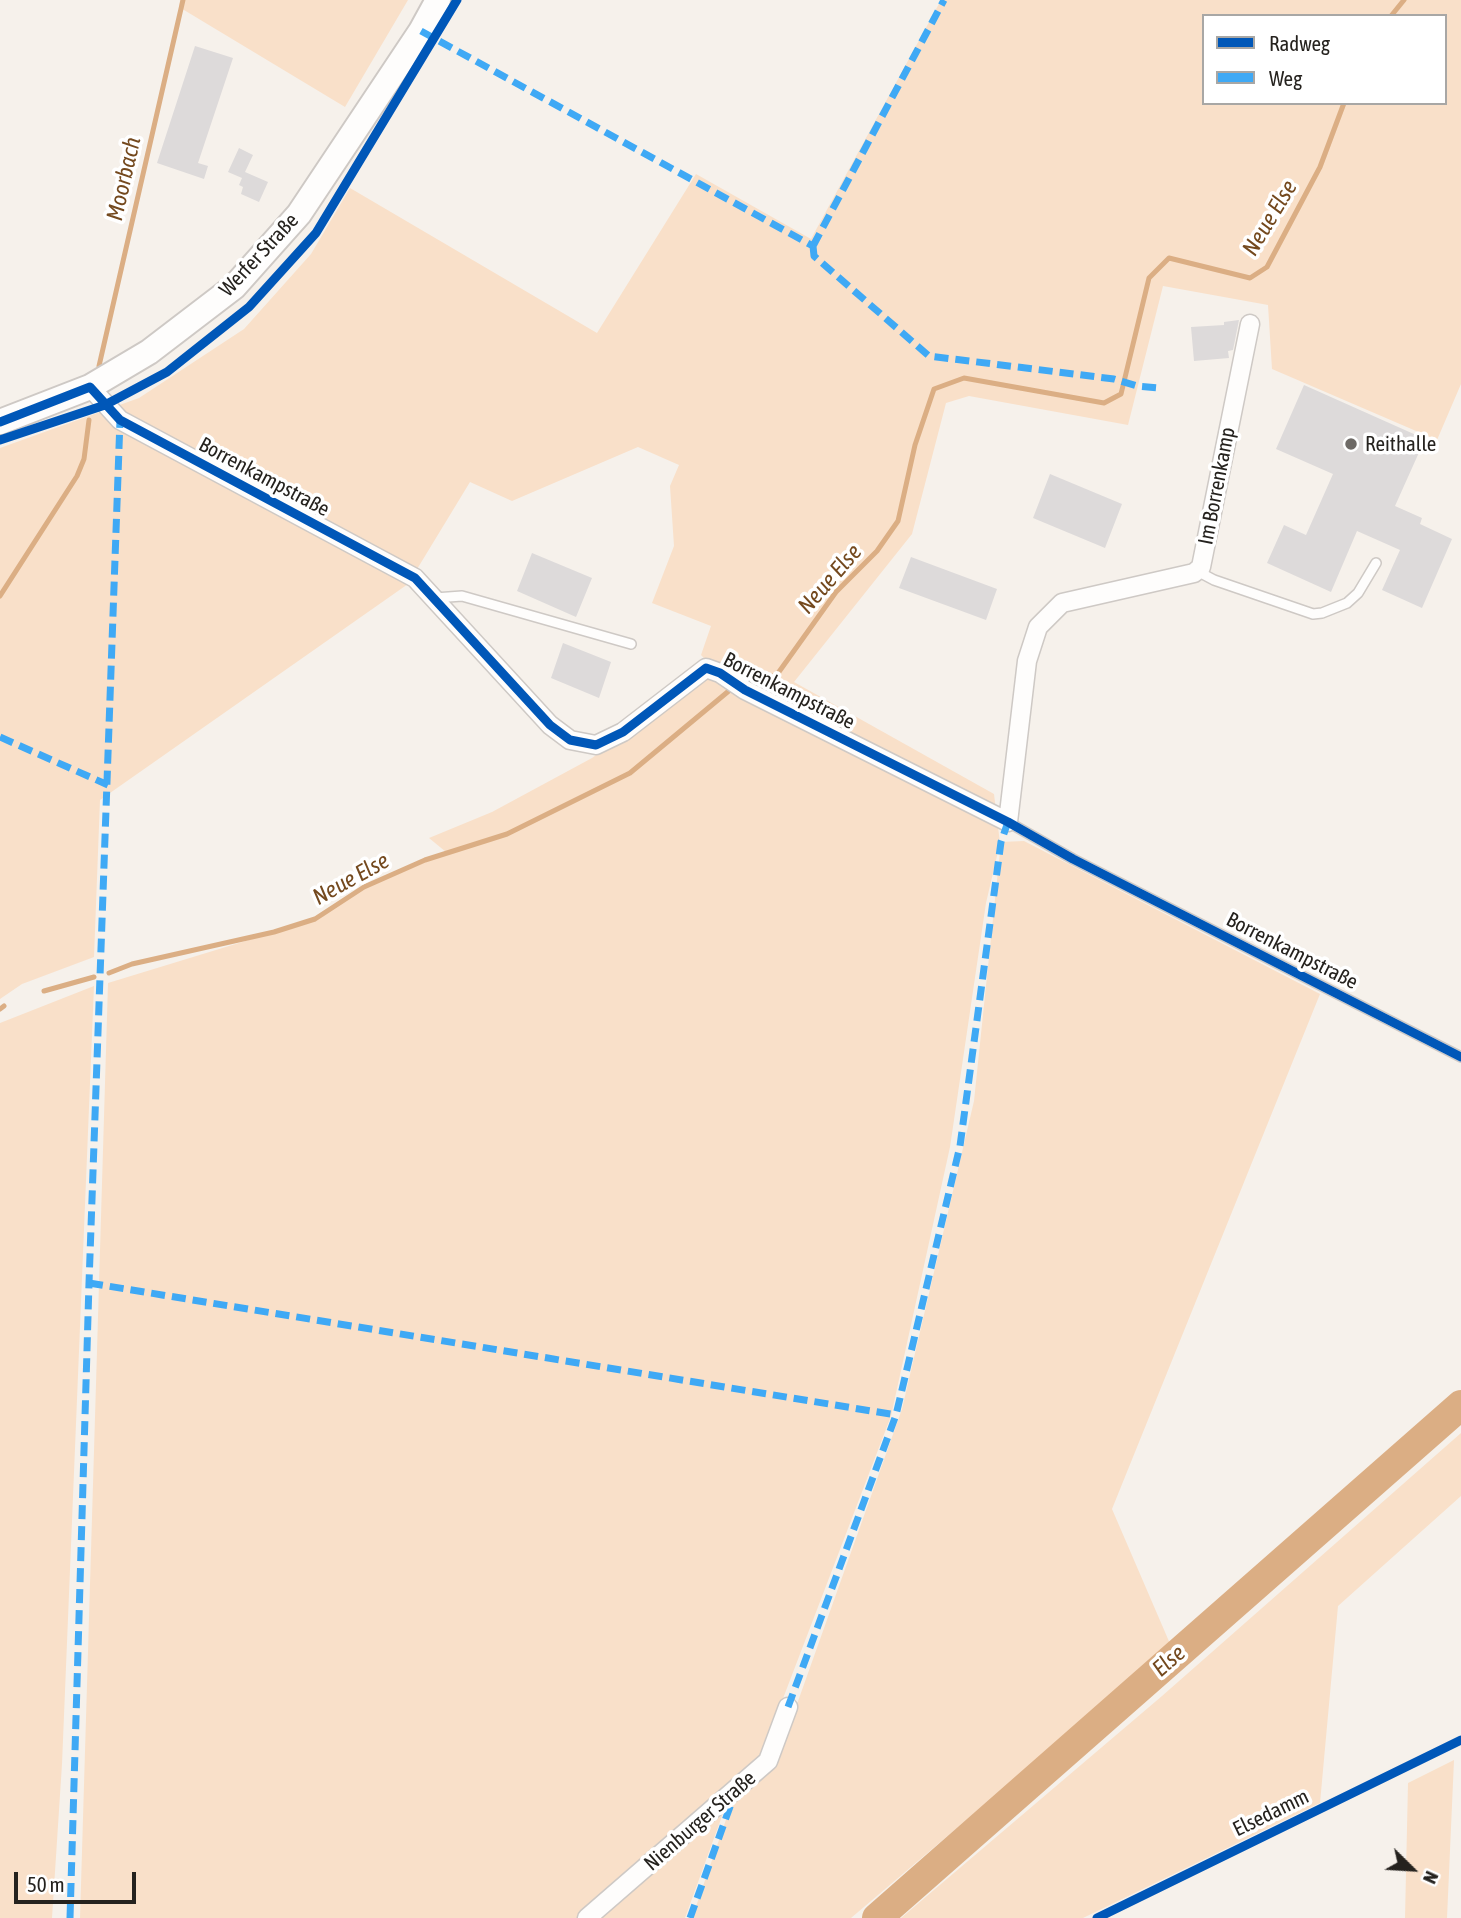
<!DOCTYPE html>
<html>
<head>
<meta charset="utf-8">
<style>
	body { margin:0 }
	#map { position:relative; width:1461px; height:1918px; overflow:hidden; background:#f6f1eb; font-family:"Asap Condensed",sans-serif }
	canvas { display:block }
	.legend { position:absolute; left:1202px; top:14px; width:245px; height:91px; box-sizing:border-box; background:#fff; border:2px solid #a8a7a5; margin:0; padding:9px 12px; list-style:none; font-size:21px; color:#25221e }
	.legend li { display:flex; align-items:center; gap:14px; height:35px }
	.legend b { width:35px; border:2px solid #a8a7a5 }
	.north { position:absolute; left:1377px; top:1834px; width:70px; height:70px; -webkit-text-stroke:5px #fff; paint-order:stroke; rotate:114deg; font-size:19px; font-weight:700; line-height:28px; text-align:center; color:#25221e }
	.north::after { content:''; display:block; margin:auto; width:24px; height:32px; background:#25221e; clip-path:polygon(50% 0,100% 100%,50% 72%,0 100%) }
	.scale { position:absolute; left:14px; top:1872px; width:122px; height:32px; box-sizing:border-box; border:4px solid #25221e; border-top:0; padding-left:9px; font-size:21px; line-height:24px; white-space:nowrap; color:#25221e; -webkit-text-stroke:5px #fff; paint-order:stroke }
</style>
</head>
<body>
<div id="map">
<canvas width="1461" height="1918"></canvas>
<ul class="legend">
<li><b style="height:9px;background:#0057b8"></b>Radweg</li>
<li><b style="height:9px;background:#3fa9f5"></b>Weg</li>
</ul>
<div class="north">N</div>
<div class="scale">50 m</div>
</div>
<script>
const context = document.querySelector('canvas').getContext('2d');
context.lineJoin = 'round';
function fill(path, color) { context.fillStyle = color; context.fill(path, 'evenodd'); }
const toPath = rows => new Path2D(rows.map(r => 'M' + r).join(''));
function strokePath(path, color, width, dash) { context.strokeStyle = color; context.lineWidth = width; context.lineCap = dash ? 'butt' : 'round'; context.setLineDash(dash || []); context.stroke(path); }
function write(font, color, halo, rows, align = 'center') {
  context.font = font + ' "Asap Condensed",sans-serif'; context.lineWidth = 7; context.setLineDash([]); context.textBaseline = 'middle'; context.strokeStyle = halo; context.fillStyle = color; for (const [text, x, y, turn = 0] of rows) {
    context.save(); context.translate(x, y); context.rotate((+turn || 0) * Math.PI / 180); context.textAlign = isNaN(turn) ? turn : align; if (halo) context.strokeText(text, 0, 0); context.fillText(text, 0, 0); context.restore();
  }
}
fill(toPath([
	[180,0,408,0,345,107,179,7],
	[941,0,1461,0,1461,384,1437,440,1272,369,1268,305,1163,286,1128,425,969,396,946,403,912,534,794,682,994,794,1000,843,986,903,950,1147,891,1416,761,1756,734,1783,685,1918,80,1918,108,983,314,920,363,888,446,852,429,838,492,812,592,758,714,669,701,655,711,626,652,603,674,546,670,486,679,465,638,447,512,501,470,482,408,584,100,800,94,957,22,984,0,999,0,448,139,398,244,329,311,254,350,188,597,333,696,174,811,239],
	[1204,16,1445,16,1445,103,1204,103],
	[1024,841,1320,994,1112,1509,1171,1646,851,1918,692,1918,729,1811,746,1790,776,1763,902,1409,974,1101,1001,842],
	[94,986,62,1764,52,1918,0,1918,0,1023],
	[1461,1433,1461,1496,1338,1606,1320,1803,1083,1918,901,1918,1162,1696],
	[1454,1760,1447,1918,1405,1918,1408,1783]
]), '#f9e0c9');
strokePath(toPath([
	[1391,16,1404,0],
	[99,366,183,0],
	[0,596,77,476,84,459,89,420],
	[109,973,132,964,274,932,315,919,364,887,425,860,507,834,630,773,748,675,776,676,836,592,877,551,898,521,915,445,934,389,964,378,1104,403,1121,394,1149,278,1169,258,1250,278,1267,267,1320,167,1344,103],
	[44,991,94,977],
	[0,1009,4,1006]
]), '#dbae84', 5);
strokePath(toPath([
	[877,1918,1461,1405]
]), '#dbae84', 30);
fill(toPath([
	[195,46,233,58,198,163,208,166,204,179,157,163],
	[239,148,253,155,245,172,268,182,259,202,241,194,243,187,239,185,242,178,228,172],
	[1239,320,1233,350,1228,351,1229,358,1194,361,1191,327,1224,325,1224,322],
	[1304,385,1425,439,1395,506,1422,518,1420,524,1452,539,1422,608,1382,590,1400,550,1357,531,1331,592,1267,563,1284,525,1306,535,1333,474,1276,449],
	[1050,474,1122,504,1105,548,1033,518],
	[532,553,592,578,576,617,517,591],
	[911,557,997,589,986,620,899,588],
	[563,643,611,662,599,698,551,678]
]), '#dddada');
const lane = toPath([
	[1197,571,1214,580,1313,614,1322,613,1347,603,1358,593,1376,563],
	[435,598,462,596,631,644],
	[1008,822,1073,859,1461,1057]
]);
const street = toPath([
	[90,387,120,420,415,578,550,725,570,740,596,745,623,732,706,668,720,673,745,690,1008,822,1027,661,1038,627,1062,603,1194,573,1201,567,1250,324],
	[587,1918,768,1761,788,1707]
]);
const secondary = toPath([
	[0,422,90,387,149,352,234,287,299,214,421,31,438,0]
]);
strokePath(lane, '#cec9c5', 12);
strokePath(street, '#cec9c5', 21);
strokePath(secondary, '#cec9c5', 28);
strokePath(lane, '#fefdfc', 9);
strokePath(street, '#fefdfc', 18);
strokePath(secondary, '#fefdfc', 24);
strokePath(toPath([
	[421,31,813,246],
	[813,246,814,256,929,356,1114,379,1137,386,1159,388],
	[813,246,944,0],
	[0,737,108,785],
	[89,1283,896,1415],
	[788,1707,896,1415,960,1146,1001,842,1008,822],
	[70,1918,89,1283,120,420],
	[690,1918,736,1790]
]), '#3fa9f5', 7, [14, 7]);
strokePath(toPath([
	[0,422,90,387,120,420,415,578,550,725,570,740,596,745,623,732,706,668,720,673,745,690,1008,822,1073,859,1461,1057],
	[0,440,105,405,167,372,249,307,316,233,457,0],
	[1097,1918,1461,1740]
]), '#0057b8', 9);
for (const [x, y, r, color] of [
	[1351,444,7,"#6e6a66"]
]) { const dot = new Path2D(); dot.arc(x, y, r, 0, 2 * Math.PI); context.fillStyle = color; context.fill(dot); strokePath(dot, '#fff', 2.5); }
write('21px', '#25221e', '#fff', [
	["Werfer Straße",259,255,-47],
	["Borrenkampstraße",264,477,28],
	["Im Borrenkamp",1217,486,-79],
	["Borrenkampstraße",789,691,27],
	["Borrenkampstraße",1292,951,27],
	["Elsedamm",1271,1813,-26],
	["Nienburger Straße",700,1821,-41]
]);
write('21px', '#25221e', '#fff', [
	["Reithalle",1365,444]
], 'left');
write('italic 23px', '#74491e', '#fff', [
	["Moorbach",124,179,-77],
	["Neue Else",1270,218,-59],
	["Neue Else",830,579,-49],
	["Neue Else",351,879,-29],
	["Else",1169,1661,-41]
]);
</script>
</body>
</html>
